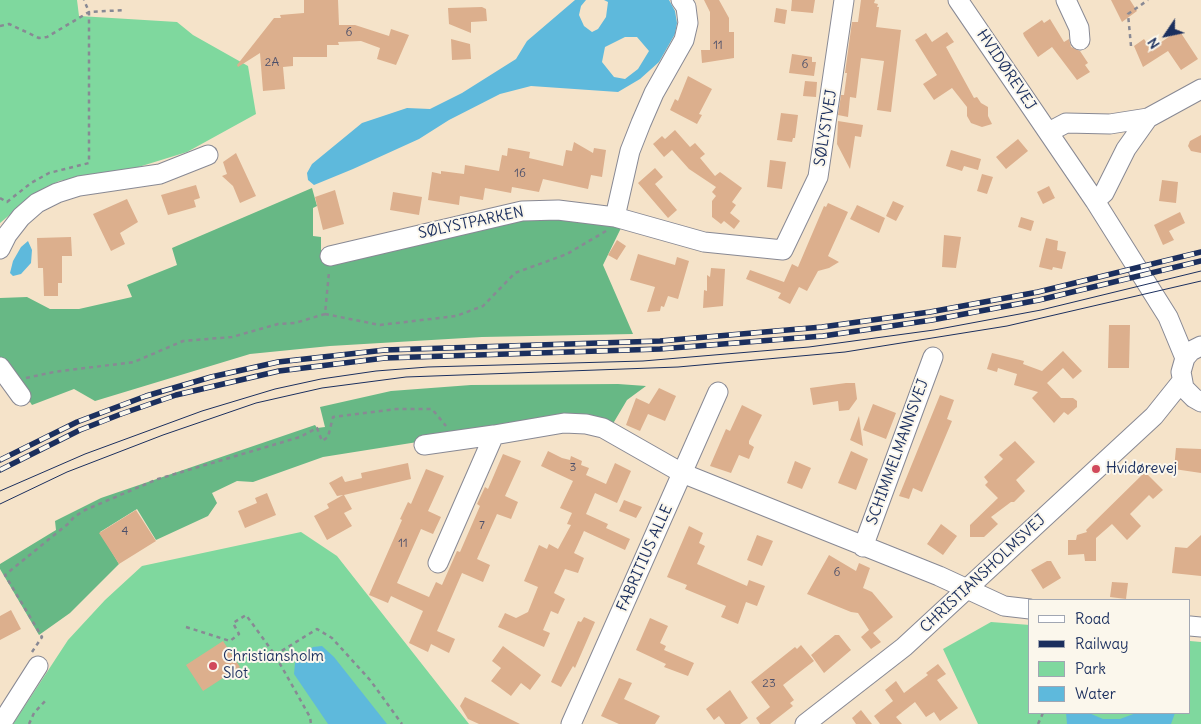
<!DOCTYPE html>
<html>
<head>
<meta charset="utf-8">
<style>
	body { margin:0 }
	#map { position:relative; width:1201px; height:724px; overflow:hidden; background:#f5e3c9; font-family:Delius,sans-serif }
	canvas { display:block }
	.legend { position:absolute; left:1028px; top:599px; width:162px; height:115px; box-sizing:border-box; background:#fbf7ec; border:1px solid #a1a7b3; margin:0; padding:6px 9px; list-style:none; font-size:15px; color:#1b2f5e }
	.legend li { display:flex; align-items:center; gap:10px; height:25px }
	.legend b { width:25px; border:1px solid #a1a7b3 }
	.north { position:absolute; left:1141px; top:10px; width:50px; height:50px; -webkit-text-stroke:4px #fbf7ec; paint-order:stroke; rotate:236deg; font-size:14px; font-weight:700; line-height:20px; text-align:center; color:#1b2f5e }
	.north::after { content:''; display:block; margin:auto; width:18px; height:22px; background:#1b2f5e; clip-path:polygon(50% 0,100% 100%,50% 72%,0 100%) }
</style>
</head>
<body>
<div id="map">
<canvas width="1201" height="724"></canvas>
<ul class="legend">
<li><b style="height:6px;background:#fff"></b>Road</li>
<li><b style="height:6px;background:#1b2f5e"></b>Railway</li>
<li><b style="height:14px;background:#7fd89e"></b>Park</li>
<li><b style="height:14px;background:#5eb9dc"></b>Water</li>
</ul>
<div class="north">N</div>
</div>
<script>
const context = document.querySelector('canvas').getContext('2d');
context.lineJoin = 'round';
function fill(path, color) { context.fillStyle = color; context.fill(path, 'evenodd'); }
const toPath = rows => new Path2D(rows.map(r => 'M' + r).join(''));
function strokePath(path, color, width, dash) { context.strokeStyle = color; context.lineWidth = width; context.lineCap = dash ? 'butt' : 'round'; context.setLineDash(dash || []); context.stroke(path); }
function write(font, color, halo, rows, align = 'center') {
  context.font = font + ' Delius,sans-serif'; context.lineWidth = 4; context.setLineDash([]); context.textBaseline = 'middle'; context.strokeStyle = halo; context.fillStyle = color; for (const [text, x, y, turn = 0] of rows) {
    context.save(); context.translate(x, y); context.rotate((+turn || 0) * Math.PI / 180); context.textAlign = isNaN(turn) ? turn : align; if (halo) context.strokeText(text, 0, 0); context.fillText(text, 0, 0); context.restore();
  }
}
fill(toPath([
	[0,0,77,0,79,16,177,22,193,35,248,66,256,114,187,152,132,169,59,181,37,192,0,223],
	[301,532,337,556,469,724,13,724,68,640,105,600,142,566],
	[991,622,1030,625,1030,713,1190,713,1190,641,1201,642,1201,724,978,724,943,649]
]), '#7fd89e');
fill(toPath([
	[312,188,317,206,313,208,313,236,321,237,321,259,523,216,560,215,621,228,603,265,633,334,482,337,330,346,250,354,95,401,74,389,32,405,0,357,0,298,27,297,50,309,79,309,132,297,127,285,177,265,172,248],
	[618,384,646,386,627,400,611,427,493,430,323,457,253,482,237,481,212,493,217,503,208,516,156,540,137,509,100,532,119,564,70,613,39,635,0,569,0,564,56,530,55,521,101,498,315,425,317,428,325,427,320,407,391,391,471,385]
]), '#67b885');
fill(toPath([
	[575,0,586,0,581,6,579,15,584,26,592,32,598,29,606,17,608,2,604,0,669,0,675,11,677,23,675,34,659,62,640,79,618,92,531,86,500,94,449,120,419,139,353,169,314,185,308,180,307,173,312,164,362,123,407,108,430,109,462,93,516,59,527,41],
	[625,37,637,37,649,51,638,69,625,79,614,77,602,62,605,47],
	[28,241,32,250,31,263,21,274,13,276,10,273,13,261,21,247],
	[322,646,334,657,387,724,328,724,294,674,295,663,303,654,313,647],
	[1066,713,1089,713,1103,719,1120,719,1136,713,1175,713,1171,724,1067,724]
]), '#5eb9dc');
fill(toPath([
	[304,0,338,0,339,25,355,25,389,36,391,29,409,35,396,65,377,59,380,48,361,41,338,42,339,45,327,45,327,57,293,57,293,66,283,67,285,89,263,91,260,53,238,67,237,65,274,18,281,18,280,15,304,13],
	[704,0,719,0,729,18,729,32,734,32,734,58,702,63,701,50,710,50,710,12],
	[792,0,815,0,813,13,791,11],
	[861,0,875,0,874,3,878,4,877,7,879,7,876,27,901,30,891,112,877,110,884,61,861,58,856,98,850,97,848,117,838,115,841,95,844,95,847,73,845,73,852,22,858,22],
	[1111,0,1130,0,1137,11,1122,22],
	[482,7,486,9,487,21,471,22,471,33,449,24,448,8],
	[776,8,787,10,785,24,774,22],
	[1050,19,1064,42,1069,39,1071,47,1080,51,1088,63,1085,65,1090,72,1077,80,1052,47,1038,57,1024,36,1023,33,1042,20,1044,23],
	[1179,30,1198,59,1181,70,1168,51,1143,67,1134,46,1144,39,1151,49],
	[947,32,954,42,946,47,974,98,977,97,981,103,988,107,988,116,992,124,982,127,971,123,967,116,967,107,952,88,934,100,923,84,937,75,915,40,926,33,932,42],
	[451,39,470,44,471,59,452,60],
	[792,54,812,57,812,62,816,62,814,76,789,73],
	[688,76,712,89,699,114,702,115,697,124,670,110,675,99,678,101],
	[805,81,817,82,816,97,803,96],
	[781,113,798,115,795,138,793,138,792,142,777,140],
	[838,121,863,125,861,137,855,136,850,169,837,144],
	[675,130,690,147,695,143,705,154,700,158,715,176,720,172,742,188,732,202,736,205,730,213,740,221,734,229,724,221,721,224,712,217,712,201,716,196,712,192,716,187,689,169,672,150,664,157,653,144,662,136,665,139],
	[1201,135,1201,153,1191,151,1188,146,1190,141],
	[1018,139,1028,151,1006,169,996,157],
	[574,142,593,153,594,148,606,150,602,177,591,175,588,189,543,179,539,192,512,187,511,193,485,188,483,200,460,196,459,205,428,200,432,172,441,174,441,171,464,174,465,165,499,171,502,155,507,156,508,148,530,152,529,158,563,166,566,150,572,151],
	[951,150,981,159,978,170,964,166,962,171,946,166],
	[236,153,256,196,240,203,233,186,222,176,227,174,223,162],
	[770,160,786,162,782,189,767,187],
	[655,168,663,177,655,184,677,210,668,218,638,183],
	[982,174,993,177,987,194,977,191],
	[1162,180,1178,182,1176,203,1159,201],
	[196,185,200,198,194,200,196,207,168,215,161,195],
	[1049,186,1055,198,1043,204,1037,192],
	[335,190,344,224,323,230,315,197],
	[393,192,422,197,419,215,390,210],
	[127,199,138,222,120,233,125,244,111,251,93,214],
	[893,201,904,206,896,221,886,216],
	[828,203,848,212,828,256,839,262,829,268,818,271,807,291,799,287,790,304,778,298,781,293,746,279,750,270,784,282,792,264,798,267,824,206,826,207],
	[857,205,885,218,879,233,850,219],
	[1180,212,1185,223,1169,231,1174,240,1163,245,1154,225],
	[1021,217,1034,221,1031,231,1018,227],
	[944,235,961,237,956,268,942,267],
	[71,237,72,256,62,256,62,283,58,283,58,296,44,296,43,268,38,268,37,238],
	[1046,238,1058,241,1057,250,1066,252,1062,269,1053,267,1052,270,1039,267],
	[617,240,626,246,617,260,608,255],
	[638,254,675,265,677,257,689,261,678,299,668,296,664,307,661,306,660,311,647,312,655,287,630,280],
	[711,268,725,269,723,306,703,308,704,290,707,291,707,275,710,277],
	[1109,325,1130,325,1129,368,1108,368],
	[1063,351,1082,371,1073,379,1063,368,1047,383,1061,398,1073,398,1077,401,1077,407,1068,415,1064,412,1054,423,1032,398,1038,392,1014,385,1017,374,998,368,997,372,987,369,992,353,1024,361,1023,364,1042,371],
	[846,383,855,383,857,399,849,410,839,411,838,401,813,405,810,388],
	[659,388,676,396,665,421,648,414,640,431,626,425,636,398,649,404],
	[940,395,954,400,947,419,952,421,922,492,913,488,909,499,899,496],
	[873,404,896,413,886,439,863,430],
	[742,405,762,415,749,441,749,444,754,447,749,459,739,455,731,473,710,466,726,429,730,431],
	[859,416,863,446,850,440],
	[1015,441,1035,462,1016,480,1025,491,1014,502,1011,502,991,517,998,524,984,537,970,537,970,525,998,498,985,485,988,482,984,477,1003,459,999,455],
	[1176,448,1201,449,1201,473,1174,469],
	[548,451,562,458,570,460,571,456,582,461,581,465,589,468,586,475,606,484,615,463,631,471,617,503,595,493,586,514,608,524,606,528,630,539,625,550,584,531,574,553,584,558,578,573,565,569,554,593,565,599,558,614,551,611,543,630,550,633,544,647,498,627,505,613,516,618,528,612,538,587,524,581,539,545,547,549,549,544,558,549,571,525,567,524,572,513,560,508,573,481,541,466],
	[851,451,868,459,856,490,838,483],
	[503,454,521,461,505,496,518,502,511,519,497,514,477,559,490,565,483,582,462,573,437,631,455,639,449,653,431,644,428,652,409,643,423,611,391,596,388,603,369,595,402,520,400,519,408,502,411,504,426,469,444,476,428,511,441,517,433,534,421,529,397,583,429,597,436,582,442,585,457,551,460,552,480,506,477,504,485,487,488,489],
	[795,461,811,468,802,489,787,483],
	[408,463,411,479,344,495,352,509,344,513,352,526,327,540,314,516,329,508,327,504,343,495,337,496,329,483,342,476,345,482,362,478,361,473],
	[1145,472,1163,490,1153,499,1149,495,1130,514,1141,526,1127,540,1112,524,1096,538,1096,561,1085,561,1084,554,1068,555,1068,540,1076,540,1077,535,1087,532,1086,530],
	[267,493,276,515,245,528,238,511,257,503,255,498],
	[624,500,642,507,636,518,619,511],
	[136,510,156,541,119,564,99,533],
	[941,524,957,536,943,555,927,544],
	[689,526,703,533,699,543,705,546,697,564,747,586,749,580,765,586,757,606,746,602,738,624,721,617,726,606,685,589,687,585,667,577],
	[757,535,773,541,762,566,747,560],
	[1201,535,1201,576,1172,573,1175,547,1187,548],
	[829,555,856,571,859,563,870,568,863,588,872,592,893,617,873,633,881,642,871,649,861,637,869,630,858,613,851,612,807,594],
	[1047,561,1051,561,1061,578,1043,589,1031,570],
	[1112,582,1128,583,1126,599,1110,597],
	[11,610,21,629,0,640,0,616],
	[584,617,595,622,575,668,573,666,561,687,551,682,578,621,581,622],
	[650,618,668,626,660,643,666,646,664,650,694,663,688,676,664,667,666,664,636,650],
	[835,635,839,635,851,650,824,673,811,655],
	[223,641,240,667,203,691,186,665],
	[801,645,814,661,783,685,794,700,790,703,793,706,770,724,760,724,756,718,770,707,751,682,795,647,797,649],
	[503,646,541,675,530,690,521,683,511,696,491,681,501,668,492,661],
	[938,664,946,674,937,680,958,708,940,721,934,712,926,717,915,702,896,717,902,724,880,724,874,716,893,701,885,690,896,681,904,693,928,675,926,673],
	[619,678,632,683,624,699,660,716,655,724,619,724,601,716],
	[730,690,748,718,740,724,725,724,719,716,714,720,706,709],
	[465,697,492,710,520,724,479,724,468,719,460,706],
	[861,710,872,724,856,724,852,718]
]), '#dcaf8d');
const minor = toPath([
	[681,0,686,7,688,23,684,40,654,93,641,123,630,151,615,217,704,242,783,250,818,177,844,0],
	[958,0,1095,201,1168,317,1185,358],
	[1066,0,1079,28,1080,40],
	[1049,132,1066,123,1110,124,1148,118,1201,89],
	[1095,201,1104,193,1126,149,1148,118],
	[0,249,7,235,21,217,37,203,57,193,79,186,160,174,208,155],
	[330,256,522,211,558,210,615,217],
	[1201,346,1191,351,1185,358,1181,372,1184,388,1194,398,1201,402],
	[0,367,21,396],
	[424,445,494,435],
	[863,547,933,357],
	[438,563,494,435,564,423,586,424,603,428,682,473,939,576,1004,606,1030,609],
	[1190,626,1201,627],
	[1,724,38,666],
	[571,724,718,392],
	[805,724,904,647,1154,416,1182,381]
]);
strokePath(minor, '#888994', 21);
strokePath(toPath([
	[0,26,9,24,39,38,47,37,89,12,125,10],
	[1131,46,1128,14,1148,0],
	[0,198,7,202,31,183,49,173,89,163,89,12,84,0],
	[325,314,380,325,456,316,483,306,515,273,567,254,606,231],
	[26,378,54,372,134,362,183,341,232,337,278,324,295,323,325,314,329,272],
	[186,627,230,641,239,634,233,623,246,615,275,655,310,717,311,724],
	[32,652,42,637,5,575,69,523,74,517,85,510,158,479,300,437,317,428,322,441,328,437,333,417,396,409,432,409,446,426],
	[275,655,317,629,332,638,370,680,402,724],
	[29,724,34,713,47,699],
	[1038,724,1043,713]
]), '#888994', 2.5, [4, 4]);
strokePath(minor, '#fff', 19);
strokePath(toPath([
	[0,491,85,454,202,411,275,389,321,379,376,371,428,367,643,361,809,347,934,330,1041,310,1201,271],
	[0,504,67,472,163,435,256,403,322,388,406,377,678,367,845,352,1007,326,1201,281]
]), '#1b2f5e', 1);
const rail = toPath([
	[0,460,77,422,146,396,211,377,278,362,385,350,660,341,822,327,930,312,1038,292,1201,252],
	[0,470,80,430,121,414,176,395,279,371,385,358,660,349,823,336,932,320,1039,300,1201,261]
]);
strokePath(rail, '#1b2f5e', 5.5);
strokePath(rail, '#fbf7ec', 4, [11]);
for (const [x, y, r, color] of [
	[1096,469,5,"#d1495b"],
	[213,666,5,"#d1495b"]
]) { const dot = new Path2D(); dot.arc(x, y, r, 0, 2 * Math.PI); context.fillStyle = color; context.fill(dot); strokePath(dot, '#fbf7ec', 2); }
write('12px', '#4b4f6a', null, [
	["6",349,33],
	["11",718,46],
	["2A",272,63],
	["6",805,65],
	["16",520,174],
	["3",573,468],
	["7",482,526],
	["4",125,532],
	["11",403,544],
	["6",837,573],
	["23",769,684]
]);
write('15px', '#1b2f5e', '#fbf7ec', [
	["HVIDØREVEJ",1006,70,56],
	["SØLYSTVEJ",826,128,-81],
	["SØLYSTPARKEN",471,223,-12],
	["SCHIMMELMANNSVEJ",898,452,-70],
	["FABRITIUS ALLE",645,558,-66],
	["CHRISTIANSHOLMSVEJ",983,574,-43]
]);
write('15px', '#1b2f5e', '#fbf7ec', [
	["Hvidørevej",1106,469],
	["Christiansholm",223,657],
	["Slot",223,674]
], 'left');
</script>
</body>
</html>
